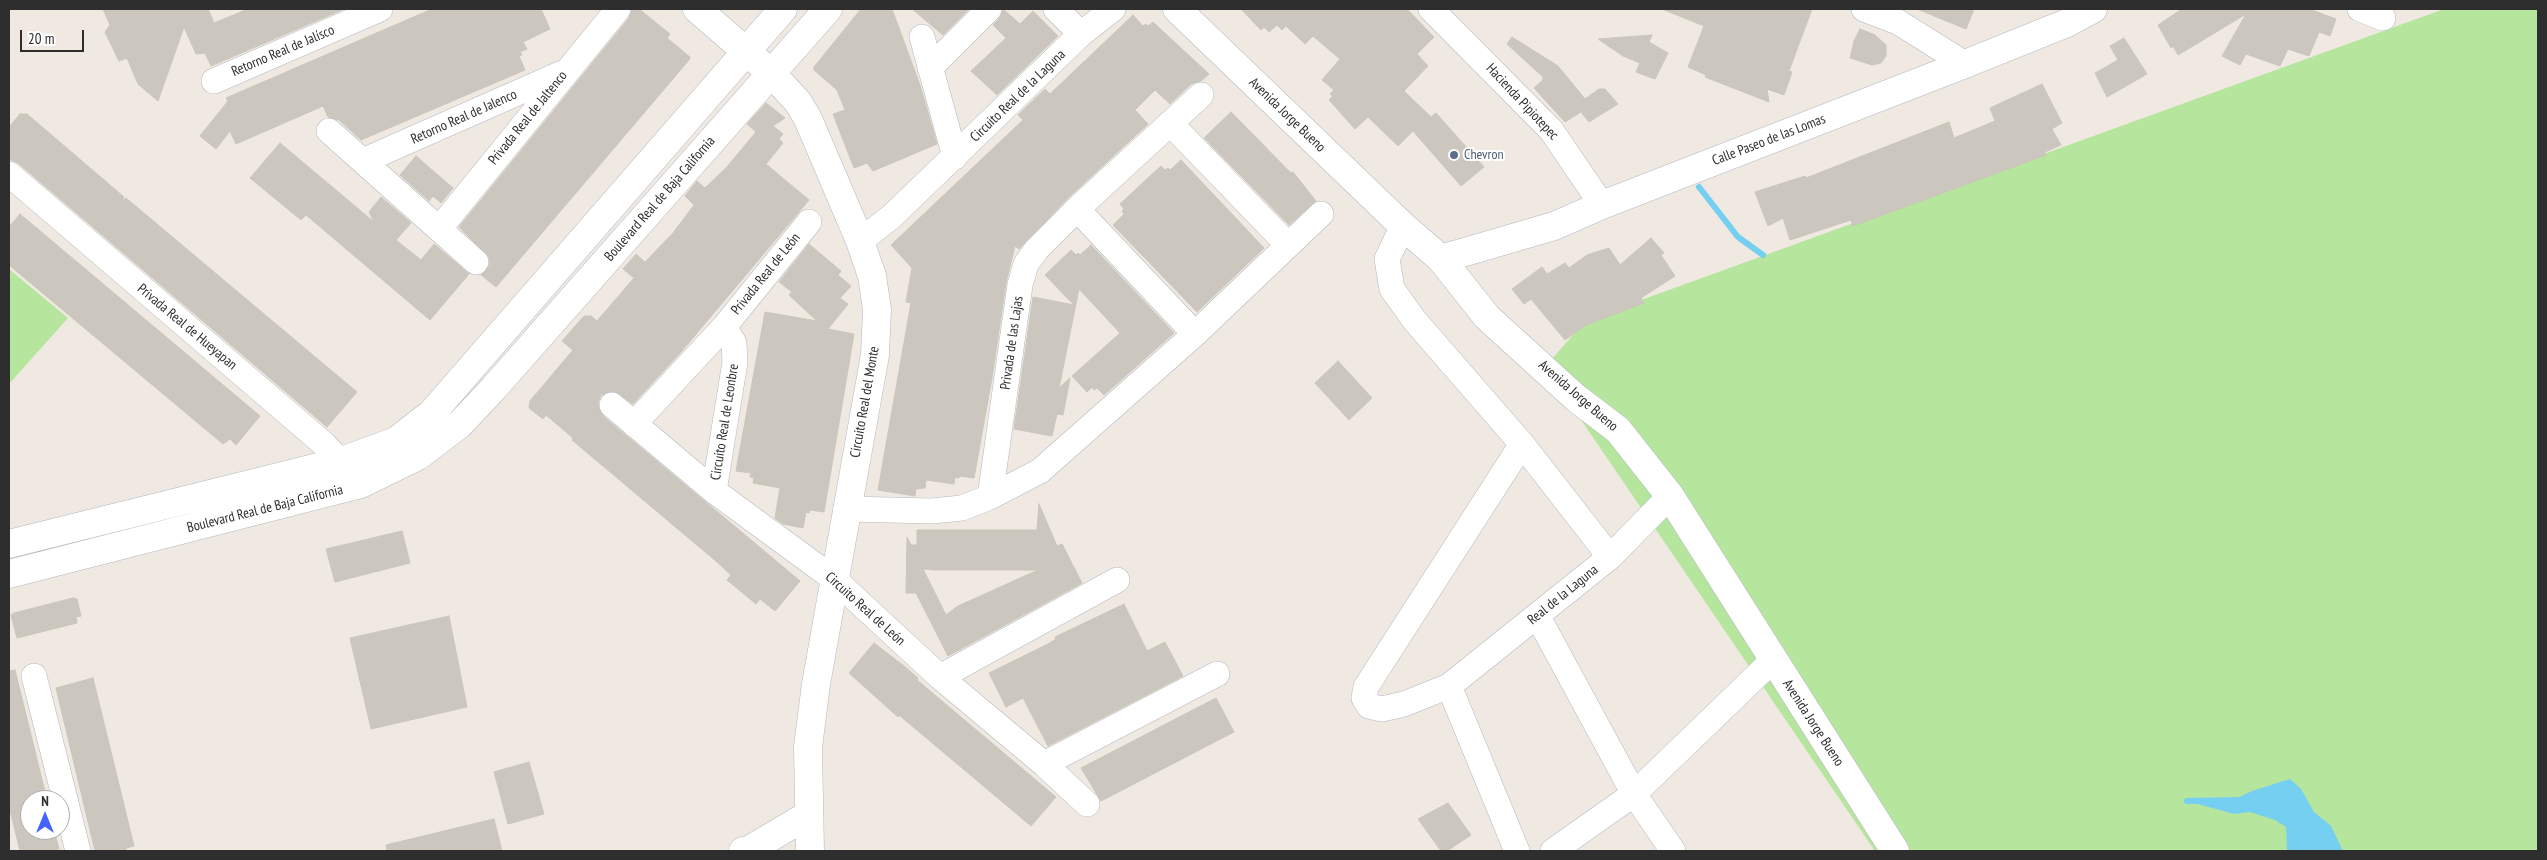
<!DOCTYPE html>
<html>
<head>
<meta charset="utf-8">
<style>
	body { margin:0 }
	#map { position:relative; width:2547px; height:860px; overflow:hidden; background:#efe9e1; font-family:"PT Sans Narrow",sans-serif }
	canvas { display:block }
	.frame { position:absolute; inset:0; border:10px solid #2e2e2e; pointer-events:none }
	.north { position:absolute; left:20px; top:790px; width:50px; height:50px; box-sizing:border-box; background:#fff; border:1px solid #ababab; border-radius:50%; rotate:0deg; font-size:14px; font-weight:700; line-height:20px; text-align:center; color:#2e2e2e }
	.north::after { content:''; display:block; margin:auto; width:18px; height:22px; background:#4264fb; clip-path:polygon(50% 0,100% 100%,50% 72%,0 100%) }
	.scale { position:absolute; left:20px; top:30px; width:64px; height:22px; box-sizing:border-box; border:2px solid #2e2e2e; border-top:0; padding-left:6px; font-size:15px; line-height:18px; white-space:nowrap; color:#2e2e2e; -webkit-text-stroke:4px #fff; paint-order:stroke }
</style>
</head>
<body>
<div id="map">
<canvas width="2547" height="860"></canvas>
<div class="frame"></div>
<div class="north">N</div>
<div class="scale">20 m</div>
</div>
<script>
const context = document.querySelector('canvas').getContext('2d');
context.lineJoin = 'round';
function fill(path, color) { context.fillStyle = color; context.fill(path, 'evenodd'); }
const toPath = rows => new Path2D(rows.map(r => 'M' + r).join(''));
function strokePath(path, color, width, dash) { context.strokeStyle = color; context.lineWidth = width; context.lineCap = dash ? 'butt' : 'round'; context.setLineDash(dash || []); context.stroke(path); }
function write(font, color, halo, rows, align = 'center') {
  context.font = font + ' "PT Sans Narrow",sans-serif'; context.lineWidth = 4; context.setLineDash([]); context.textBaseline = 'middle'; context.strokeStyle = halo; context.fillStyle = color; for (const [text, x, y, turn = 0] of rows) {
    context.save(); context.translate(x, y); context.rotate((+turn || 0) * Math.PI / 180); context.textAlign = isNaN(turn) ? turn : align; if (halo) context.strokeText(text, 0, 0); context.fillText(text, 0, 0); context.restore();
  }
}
fill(toPath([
	[2444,9,2538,9,2538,851,1875,851,1545,367,1586,320],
	[9,269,68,318,9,384]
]), '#b6e59e');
fill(toPath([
	[2290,779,2301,789,2314,812,2331,826,2343,851,2287,851,2286,827,2275,820,2250,812,2234,814,2187,801,2233,800,2252,791]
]), '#75cff0');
strokePath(toPath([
	[1699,187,1738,237,1763,255],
	[2187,801,2241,800]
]), '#75cff0', 6);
const building = toPath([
	[103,9,208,9,214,23,248,9,344,9,211,66,205,53,196,54,184,27,158,101,138,84,127,58,119,61,105,32,110,25,103,9],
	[432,9,541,9,550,29,523,42,527,49,520,52,522,55,519,56,525,70,361,140,339,120,328,117,323,106,236,144,230,131,216,149,200,136,228,101,226,98,432,9],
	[632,9,639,9,670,34,667,38,690,57,689,60,496,287,481,275,490,265,489,257,459,227,629,18,632,9],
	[861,9,892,9,920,85,937,144,873,171,867,163,854,168,833,114,845,110,837,90,814,70,814,67,861,9],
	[912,9,969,9,943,35,912,9],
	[1003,9,1020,24,1033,11,1058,36,997,95,971,71,1006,38,993,25,999,19,1003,9],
	[1241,9,1407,9,1434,37,1417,54,1428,66,1404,91,1431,117,1436,113,1484,167,1461,186,1413,131,1398,146,1368,117,1355,129,1329,100,1333,96,1330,94,1334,90,1322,80,1340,59,1313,36,1305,44,1286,26,1282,30,1277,25,1269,32,1264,27,1261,30,1241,9],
	[1662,9,1812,9,1789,71,1792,72,1784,95,1767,89,1769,102,1705,77,1706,75,1688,67,1704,26,1662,9],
	[1917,9,1974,9,1966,29,1917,9],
	[2182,9,2309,9,2336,19,2330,36,2319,32,2309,56,2288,49,2280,66,2246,54,2240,65,2222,56,2246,14,2178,55,2173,46,2171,48,2158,25,2182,9],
	[1133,15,1143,26,1146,24,1148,26,1153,22,1209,74,1201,81,1191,84,1170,104,1155,90,1135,110,1148,124,1067,199,1019,249,1015,246,1006,283,992,378,974,478,960,476,959,478,955,477,954,484,926,480,925,488,916,489,915,496,878,490,911,303,906,302,912,268,891,245,1023,120,1018,115,1045,89,1050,94,1133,15],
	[1860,29,1875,35,1886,45,1886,56,1881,63,1872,65,1850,58,1854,41,1860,29],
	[1652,35,1649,42,1668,53,1655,79,1636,72,1640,63,1623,56,1598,39,1652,35],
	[1512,37,1558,66,1585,99,1599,89,1605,89,1618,104,1589,122,1581,112,1565,122,1534,88,1543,80,1543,77,1507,44,1512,37],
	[2124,38,2147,74,2107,97,2095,73,2118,60,2110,46,2124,38],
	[2042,84,2062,123,2052,129,2061,145,2045,152,2046,155,1853,226,1851,220,1790,240,1783,218,1768,226,1755,192,1805,176,1806,178,1949,122,1954,138,1995,121,1990,108,2042,84],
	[766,103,785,118,773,126,783,134,779,139,783,143,766,164,809,200,681,352,633,404,614,391,601,395,598,403,603,416,800,581,775,611,760,599,756,604,744,594,727,580,731,575,717,562,572,440,573,438,546,415,543,419,529,408,530,401,573,350,562,341,584,316,591,316,597,321,634,278,623,269,636,254,645,262,673,233,694,205,685,196,697,181,705,188,726,168,756,132,747,124,766,103],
	[1231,112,1291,173,1293,172,1316,201,1289,225,1204,138,1231,112],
	[20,114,27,114,124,197,122,203,126,198,357,392,327,427,18,163,9,159,9,127,20,114],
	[280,143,374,222,369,212,381,197,411,223,396,240,421,260,434,244,469,274,430,320,306,215,301,220,250,178,280,143],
	[416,156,453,188,441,203,433,196,429,201,400,175,416,156],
	[1181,160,1264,248,1197,312,1113,225,1124,214,1122,211,1124,209,1120,204,1161,166,1165,170,1168,168,1170,170,1181,160],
	[20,214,260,416,236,445,230,439,223,444,9,265,9,227,20,214],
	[1651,238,1664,253,1661,255,1675,276,1641,298,1644,303,1586,325,1565,340,1531,299,1524,304,1512,289,1542,267,1547,274,1565,263,1569,268,1587,255,1609,248,1620,265,1651,238],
	[809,244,841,271,838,275,851,286,840,298,848,304,828,329,854,334,824,512,810,510,809,513,806,512,803,528,783,524,775,518,780,488,753,483,754,478,750,477,751,473,736,471,765,312,817,321,789,295,792,292,779,282,809,244],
	[1091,245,1174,333,1104,395,1097,388,1094,390,1092,387,1087,392,1072,376,1120,333,1079,289,1059,388,1070,378,1063,415,1057,414,1052,436,1014,429,1033,297,1074,305,1045,275,1071,250,1076,255,1078,253,1080,255,1091,245],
	[1338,361,1372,398,1349,420,1315,383,1338,361],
	[1039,504,1057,546,1062,544,1082,583,948,656,916,593,906,593,907,537,911,545,917,545,917,530,1037,530,1039,504],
	[923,569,935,570,1038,570,958,606,946,615,923,569],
	[402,531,410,563,335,582,326,549,402,531],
	[73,598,77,599,81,616,76,617,77,623,17,638,11,615,14,613,73,598],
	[1124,604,1147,651,1165,642,1183,676,1048,746,1023,698,1006,707,989,673,1048,644,1056,639,1055,637,1124,604],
	[449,616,467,707,371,729,350,638,449,616],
	[874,643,904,666,918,678,917,680,1056,797,1031,826,899,715,898,717,849,673,874,643],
	[15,670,47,800,30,800,30,830,54,830,59,849,47,851,20,851,9,806,9,671,15,670],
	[93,678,134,846,126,848,126,851,95,851,56,688,93,678],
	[1216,698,1234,732,1101,801,1081,768,1216,698],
	[529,762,544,814,508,824,494,772,529,762],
	[1448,803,1471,835,1447,851,1441,851,1418,819,1448,803],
	[494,819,502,851,387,851,386,845,494,819]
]);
fill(building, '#cbc7bf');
strokePath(building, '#cbc5ba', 1);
const minor = toPath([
	[1056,9,1081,34],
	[1431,9,1551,130,1602,205],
	[1864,9,1898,22,1965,64],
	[2360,9,2383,18],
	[922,37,955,157],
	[930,68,989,9],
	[214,81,380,9],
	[1170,123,1288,245],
	[329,131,476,262],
	[363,161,560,74],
	[9,174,324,444,353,475],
	[1077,209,1195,334],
	[1403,226,1387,259,1392,289,1415,321,1522,444,1610,557],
	[439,229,618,9],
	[860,241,891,217,1081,34,1113,9],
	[612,405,714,491,834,579,940,677,1044,764,1087,804],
	[634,424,724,327,809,222],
	[1522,444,1366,687,1364,698,1369,706,1382,709,1404,704,1449,686,1610,557,1670,496],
	[714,491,735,362,734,343,724,327],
	[990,497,1020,285,1026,264,1037,249,1077,209,1201,95],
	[846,509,932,511,962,508,990,497,1040,471,1195,334,1321,214],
	[1538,617,1634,794,1673,851],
	[34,676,78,851],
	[940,677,1117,580],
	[1449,686,1517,851],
	[1044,764,1217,674],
	[1553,851,1634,794,1773,660]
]);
const tertiary = toPath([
	[697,9,771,73,798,102,808,119,860,241,872,276,877,309,875,355,816,684,808,747,810,851],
	[1441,259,1487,317,1576,398,1618,430,1670,496,1895,851],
	[9,544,342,461,396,441,432,413,783,9],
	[9,574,361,484,418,456,460,424,493,389,828,9],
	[743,851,749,850,808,815]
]);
const secondary = toPath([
	[1177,9,1403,226,1441,259,1554,226,1602,205,1965,64,2067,23,2093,9]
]);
strokePath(minor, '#b4b7c1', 26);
strokePath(tertiary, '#b4b7c1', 29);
strokePath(secondary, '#b4b7c1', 29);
strokePath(minor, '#fff', 25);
strokePath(tertiary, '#fff', 28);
strokePath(secondary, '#fff', 28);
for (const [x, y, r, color] of [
	[1454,155,5,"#5c6f8a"]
]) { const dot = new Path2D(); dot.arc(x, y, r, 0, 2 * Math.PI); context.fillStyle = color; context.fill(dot); strokePath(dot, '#fff', 2); }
write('14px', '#2e2e2e', '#fff', [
	["Retorno Real de Jalísco",283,51,-23],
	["Circuito Real de la Laguna",1018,96,-44],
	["Hacienda Pipiotepec",1522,102,47],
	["Avenida Jorge Bueno",1287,115,44],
	["Retorno Real de Jalenco",464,117,-24],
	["Privada Real de Jaltenco",528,118,-51],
	["Calle Paseo de las Lomas",1769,140,-21],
	["Boulevard Real de Baja California",660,199,-49],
	["Privada Real de León",766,274,-51],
	["Privada Real de Hueyapan",187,327,40],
	["Privada de las Lajas",1012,343,-82],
	["Avenida Jorge Bueno",1578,396,41],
	["Circuito Real del Monte",865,402,-80],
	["Circuito Real de Leonbre",725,422,-81],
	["Boulevard Real de Baja California",265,509,-14],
	["Real de la Laguna",1563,595,-39],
	["Circuito Real de León",865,609,42],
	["Avenida Jorge Bueno",1813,723,57]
]);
write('14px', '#4e5e75', '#fff', [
	["Chevron",1464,155]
], 'left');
</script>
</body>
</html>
